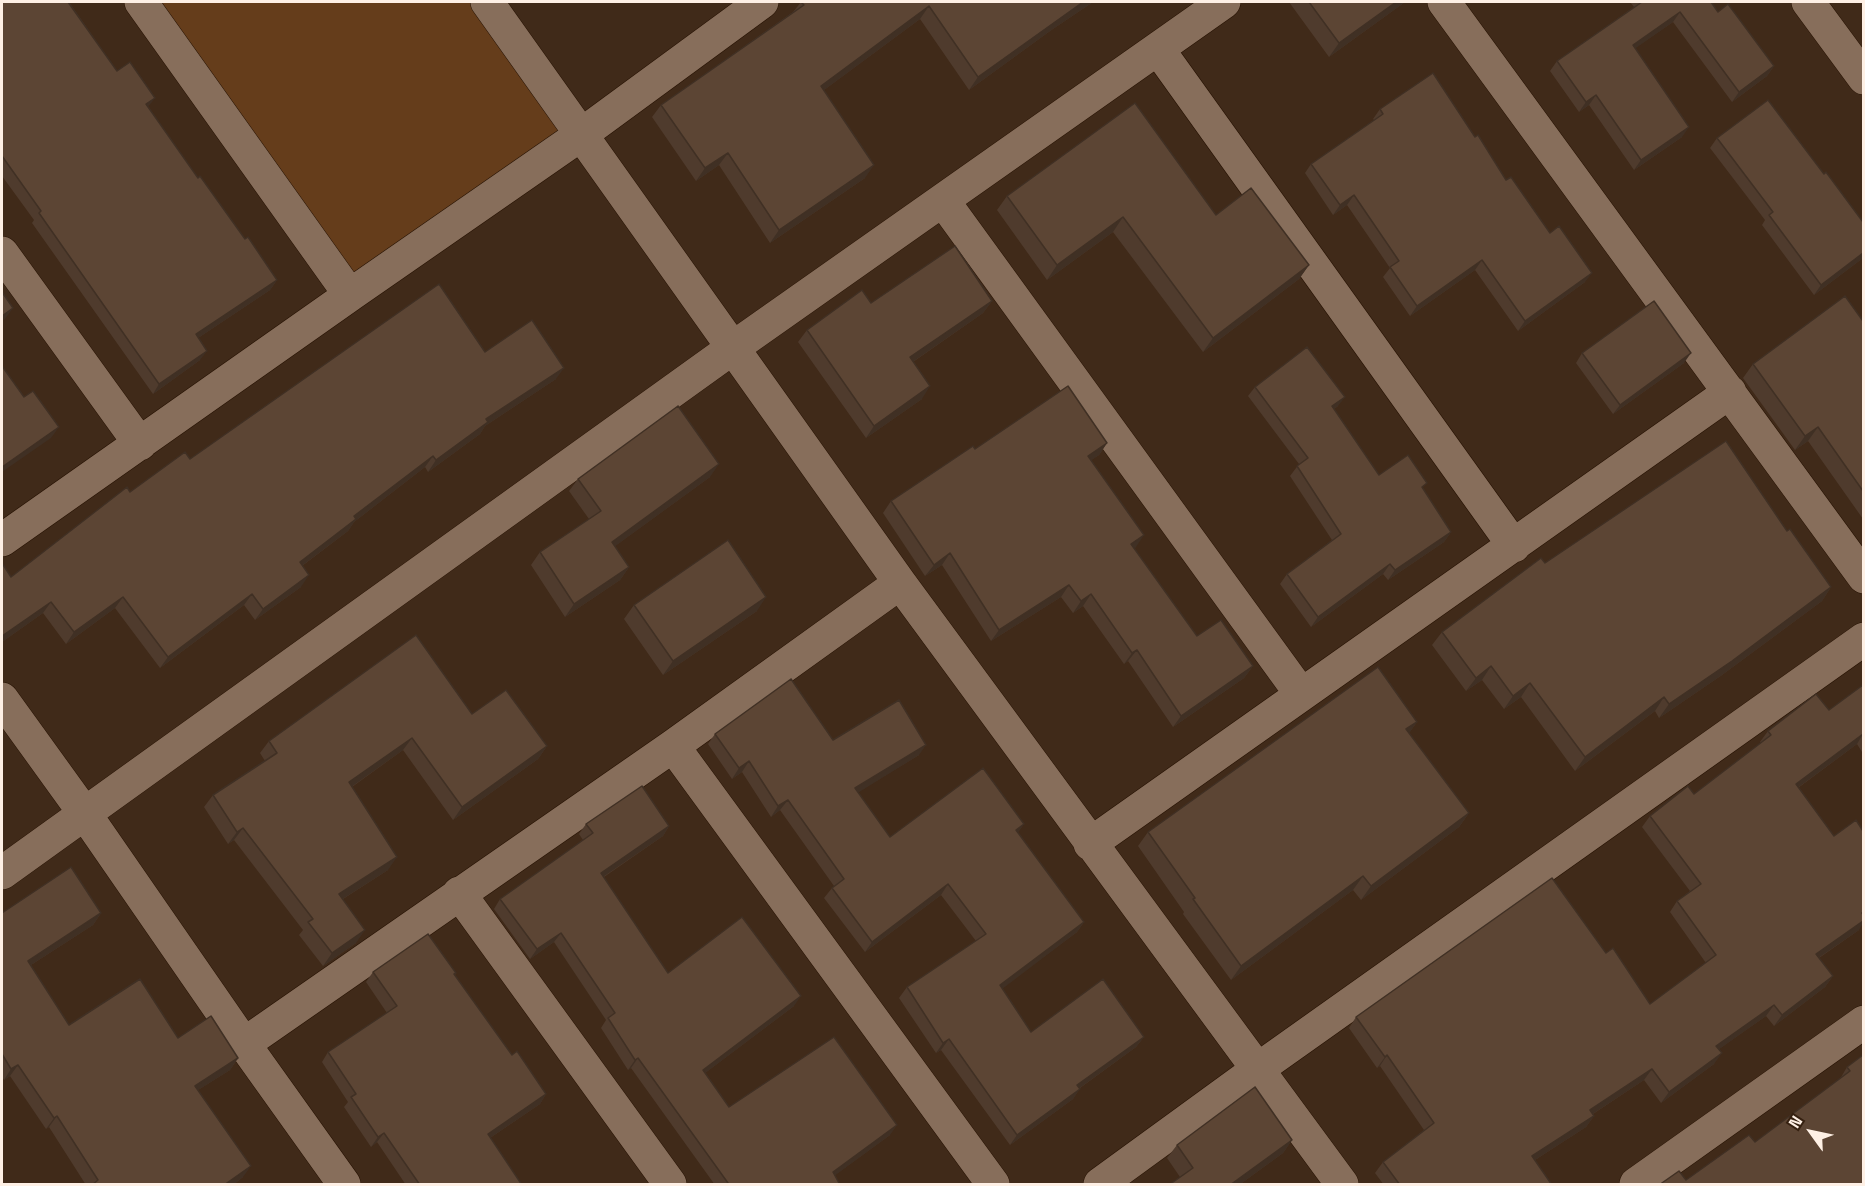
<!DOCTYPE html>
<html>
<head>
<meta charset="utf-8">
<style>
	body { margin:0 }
	#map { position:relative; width:1865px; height:1186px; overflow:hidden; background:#402a19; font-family:"Space Grotesk",sans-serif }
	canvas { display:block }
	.frame { position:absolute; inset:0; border:3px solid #fef0e5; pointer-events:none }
	.north { position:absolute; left:1781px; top:1102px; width:60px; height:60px; -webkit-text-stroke:4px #352010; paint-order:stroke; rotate:303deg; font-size:16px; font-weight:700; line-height:24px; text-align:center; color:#fef0e5 }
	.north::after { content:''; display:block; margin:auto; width:21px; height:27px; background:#fef0e5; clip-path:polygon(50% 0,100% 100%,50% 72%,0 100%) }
</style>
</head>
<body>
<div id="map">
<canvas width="1865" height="1186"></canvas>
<div class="frame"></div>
<div class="north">N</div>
</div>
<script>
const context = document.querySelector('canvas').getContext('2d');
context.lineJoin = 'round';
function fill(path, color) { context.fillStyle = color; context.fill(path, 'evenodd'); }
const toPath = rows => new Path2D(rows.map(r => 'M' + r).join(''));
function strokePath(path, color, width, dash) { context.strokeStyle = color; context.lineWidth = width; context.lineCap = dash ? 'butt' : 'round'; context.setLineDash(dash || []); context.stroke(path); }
fill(toPath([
	[141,2,487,2,582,134,350,295]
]), '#653d1b');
const minor = toPath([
	[487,2,900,583,1342,1184],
	[1444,2,1864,577],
	[1808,2,1864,78],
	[1158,49,1514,546],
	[944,202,1301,694],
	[2,253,140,444],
	[350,295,582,134,762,2],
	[2,540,350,295,141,2],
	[2,699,85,814,244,1044,344,1184],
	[673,746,993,1184],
	[1090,844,1730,392],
	[2,873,734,347,1224,2],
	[459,893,670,1184],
	[244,1044,673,746,900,583],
	[1100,1184,1258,1069,1864,639],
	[1636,1184,1864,1022]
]);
strokePath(minor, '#261203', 34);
strokePath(minor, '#876e5b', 33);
fill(toPath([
	[2,2,69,2,117,71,148,107,198,178,277,280,270,290,198,338,200,360,153,394,32,223,34,220,2,176],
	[801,2,1093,2,1050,31,969,90,920,19,824,90,865,178,770,243,719,165,696,181,652,117,661,105,793,12],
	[1289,2,1405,2,1329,57],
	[1630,2,1711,2,1718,12,1774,66,1767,76,1732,102,1673,22,1635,48,1682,137,1634,170,1589,105,1579,112,1550,71,1557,61,1634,7],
	[1380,109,1475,137,1506,180,1550,233,1585,282,1518,331,1475,270,1410,316,1383,277,1390,268,1347,205,1333,215,1305,173,1311,164,1374,120,1373,119],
	[1717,138,1824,174,1863,222,1863,258,1814,295,1762,225,1765,220,1710,148],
	[1007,196,1216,215,1309,265,1299,279,1203,352,1113,232,1047,280,997,210],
	[992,301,983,313,913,362,922,399,866,438,798,342,807,330,871,303],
	[1863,321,1863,519,1808,441,1795,450,1743,378,1753,364],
	[485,352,556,379,485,426,480,434,428,472,425,467,354,522,348,531,302,566,301,587,255,620,244,605,160,668,115,608,66,644,43,613,2,642,2,563,11,577,130,492,190,459],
	[1582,353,1684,363,1613,414,1576,363],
	[1255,387,1338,406,1334,409,1379,475,1423,489,1451,532,1444,542,1388,580,1383,574,1311,627,1280,584,1287,574,1332,540,1290,476,1299,464,1248,396],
	[1107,443,1099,455,1091,460,1136,547,1134,548,1197,636,1253,666,1244,678,1173,727,1128,661,1124,664,1083,606,1073,613,1061,597,991,641,942,565,925,576,883,513,891,501,975,449],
	[710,477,615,546,629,567,620,580,565,617,531,565,540,552,589,519,569,491,578,479],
	[1787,531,1831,587,1822,601,1722,675,1659,718,1655,711,1575,771,1521,697,1504,709,1482,680,1466,691,1432,645,1442,632,1545,563],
	[634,605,757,611,663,675,624,619],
	[1863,685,1863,751,1862,752,1857,744,1798,788,1859,930,1819,958,1833,976,1825,987,1774,1026,1766,1016,1719,1049,1714,1064,1661,1103,1644,1080,1593,1114,1594,1116,1586,1127,1535,1160,1552,1185,1384,1185,1375,1173,1383,1162,1424,1130,1380,1066,1377,1068,1349,1028,1356,1017,1606,953,1650,1004,1706,963,1670,912,1677,901,1690,891,1642,827,1650,816,1694,794,1761,743,1760,742,1768,731,1829,710],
	[472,714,547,746,538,759,453,820,403,750,352,787,388,870,343,899,356,943,323,966,299,935,303,930,234,840,228,844,204,807,213,795,265,761,260,753,269,741],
	[1417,722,1409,733,1469,813,1459,827,1361,900,1353,890,1231,980,1183,914,1184,912,1138,846,1148,832],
	[715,734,833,740,919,755,858,792,890,837,1024,824,1018,832,1084,922,1077,932,1002,988,1031,1032,1144,1037,1136,1047,1080,1088,1073,1099,1010,1145,941,1050,936,1053,899,998,907,987,976,941,941,895,865,952,824,898,832,888,834,886,780,810,771,817,742,772,732,779,708,744],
	[586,824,669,826,663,836,604,877,668,973,794,1006,705,1073,729,1107,890,1135,835,1175,840,1185,715,1185,631,1068,628,1070,601,1028,606,1020,554,942,530,959,494,909,500,899,583,840,579,834],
	[2,913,101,913,93,925,31,965,69,1025,178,1038,238,1058,230,1070,198,1090,243,1177,233,1185,86,1185,49,1127,46,1129,10,1076,4,1080,2,1077],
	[373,972,456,973,455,975,512,1055,546,1094,540,1104,490,1138,522,1185,406,1185,377,1142,371,1147,344,1107,348,1102,322,1062,328,1052,387,1013,366,982],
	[1863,1055,1863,1185,1686,1180,1755,1142,1840,1079,1847,1067],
	[1292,1140,1283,1153,1239,1185,1169,1185,1180,1177,1167,1158,1177,1145]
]), '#4f3b2d');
fill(toPath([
	[1083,2,1093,2,1050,31,969,90,978,77],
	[1396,2,1405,2,1329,57,1339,43],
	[929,6,920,19,812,99,821,86],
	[1680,12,1673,22,1626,55,1633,45],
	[1774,66,1767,76,1732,102,1739,92],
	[1596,95,1589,105,1579,112,1586,102],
	[155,98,148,107,146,104],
	[1689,127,1682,137,1634,170,1641,160],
	[728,153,719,165,696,181,705,168],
	[874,165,865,178,770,243,779,230],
	[1354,195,1347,205,1333,215,1340,205],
	[1123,217,1113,232,1047,280,1057,265],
	[1863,253,1863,258,1814,295,1821,285],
	[1482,260,1475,270,1410,316,1417,306],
	[1309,265,1299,279,1203,352,1213,338],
	[1592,273,1585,282,1518,331,1525,321],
	[277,280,270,290,189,344,196,334],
	[992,301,983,313,901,370,910,357],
	[13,308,5,319,2,321,2,316],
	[207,351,200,360,153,394,159,384],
	[1691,353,1684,363,1613,414,1620,405],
	[564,368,556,379,485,426,480,434,428,472,436,460,486,419],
	[930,386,922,399,866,438,874,426],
	[1345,397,1338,406,1325,416,1332,406],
	[59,427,51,438,2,472,2,467],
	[1818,427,1808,441,1795,450,1805,436],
	[1107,443,1099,455,1080,468,1088,456],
	[433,456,425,467,354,522,348,531,291,574,300,562,354,516],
	[719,464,710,477,603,555,612,542],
	[1451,532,1444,542,1388,580,1395,570],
	[1144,535,1136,547,1123,556,1131,544],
	[950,553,942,565,925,576,934,565],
	[1390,564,1383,574,1311,627,1318,617],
	[629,567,620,580,565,617,574,604],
	[309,575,301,587,255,620,263,609],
	[1069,585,1061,597,991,641,999,630],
	[1831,587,1822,601,1722,675,1659,718,1669,704],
	[252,594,244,605,160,668,168,657],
	[1091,594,1083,606,1073,613,1081,601],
	[123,597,115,608,66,644,74,632],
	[766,597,757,611,663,675,673,661],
	[51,602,43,613,2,642,2,636],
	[1137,650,1128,661,1124,664,1132,653],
	[1253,666,1244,678,1173,727,1181,716],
	[1491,666,1482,680,1466,691,1476,678],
	[1530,683,1521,697,1504,709,1513,696],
	[1664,697,1655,711,1575,771,1585,757],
	[1417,722,1407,736,1406,729],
	[1863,734,1857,744,1788,795,1796,784],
	[412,738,403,750,340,795,349,782],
	[926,745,919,755,848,799,855,788],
	[547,746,538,759,453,820,462,807],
	[749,761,742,772,732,779,739,768],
	[788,800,780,810,771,817,778,806],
	[1469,813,1459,827,1361,900,1371,886],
	[1024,824,1017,834,1016,830],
	[669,826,663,836,594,883,601,873],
	[243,828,234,840,228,844,237,832],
	[397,857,388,870,330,907,339,894],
	[1363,876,1353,890,1231,980,1241,966],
	[948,884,941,895,865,952,872,942],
	[101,913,93,925,20,972,28,961],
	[1863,921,1863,923,1859,930,1808,965,1816,954],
	[1084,922,1077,932,993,996,1000,985],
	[365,930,356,943,323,966,332,953],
	[561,933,554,942,530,959,537,949],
	[1833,976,1825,987,1774,1026,1782,1015],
	[801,996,794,1006,696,1080,703,1070],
	[1774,1005,1766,1016,1708,1057,1716,1046],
	[1144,1037,1136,1047,1070,1095,1077,1085],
	[949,1039,941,1050,936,1053,943,1043],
	[1722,1053,1714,1064,1661,1103,1669,1092],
	[1387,1055,1380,1066,1377,1068,1385,1057],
	[238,1058,230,1070,187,1097,195,1086],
	[638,1058,631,1068,628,1070,635,1060],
	[18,1065,10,1076,4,1080,11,1069],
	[1652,1069,1644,1080,1582,1121,1590,1110],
	[1080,1089,1073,1099,1010,1145,1017,1135],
	[546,1094,540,1104,481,1144,488,1134],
	[57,1116,49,1127,46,1129,54,1118],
	[1594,1116,1586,1127,1524,1167,1532,1156],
	[897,1125,890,1135,826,1182,833,1172],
	[384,1133,377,1142,371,1147,378,1137],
	[1292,1140,1283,1153,1239,1185,1230,1185],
	[251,1166,243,1177,233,1185,224,1185]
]), '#403024');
const building = toPath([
	[2,2,68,2,117,71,130,62,155,98,146,104,198,178,200,176,245,239,248,237,277,280,196,334,207,351,159,384,39,213,41,211,2,156,2,2],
	[801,2,1083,2,978,77,929,6,821,86,874,165,779,230,728,153,705,168,661,105,804,5,801,2],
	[1309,2,1396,2,1339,43,1309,2],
	[1642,2,1711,2,1718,12,1728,4,1774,66,1739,92,1680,12,1633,45,1689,127,1641,160,1596,95,1586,102,1557,61,1642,2],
	[1433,73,1475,137,1478,135,1506,180,1511,177,1550,233,1559,226,1592,273,1525,321,1482,260,1417,306,1390,267,1399,261,1354,195,1340,205,1311,164,1383,114,1380,109,1433,73],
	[1768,100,1824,174,1826,172,1863,222,1863,253,1821,285,1769,215,1773,212,1717,138,1768,100],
	[1135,103,1216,215,1251,188,1309,265,1213,338,1123,217,1057,265,1007,196,1135,103],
	[955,246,992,301,910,357,930,386,874,426,807,330,862,290,871,303,955,246],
	[439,284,485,352,532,320,564,368,486,419,488,422,436,460,433,456,354,516,356,519,300,562,309,575,263,609,252,594,168,657,123,597,74,632,51,602,2,636,2,563,11,577,127,487,130,492,185,452,190,459,439,284],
	[2,292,13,308,2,316,2,292],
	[1845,296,1863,321,1863,491,1818,427,1805,436,1753,364,1845,296],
	[1654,301,1691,353,1620,405,1582,353,1654,301],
	[1307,347,1345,397,1332,406,1379,475,1408,455,1427,483,1422,487,1451,532,1395,570,1390,564,1318,617,1287,574,1341,534,1297,466,1308,458,1255,387,1307,347],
	[2,366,24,397,33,391,59,427,2,467,2,366],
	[1068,386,1107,443,1088,456,1144,535,1131,544,1197,636,1221,620,1253,666,1181,716,1137,650,1132,653,1091,594,1081,601,1069,585,999,630,950,553,934,565,891,501,973,446,975,449,1068,386],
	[678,406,719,464,612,542,629,567,574,604,540,552,601,511,578,479,678,406],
	[1726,441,1787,531,1790,529,1831,587,1732,661,1669,704,1664,697,1585,757,1530,683,1513,696,1491,666,1476,678,1442,632,1541,558,1545,563,1726,441],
	[728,540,766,597,673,661,634,605,728,540],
	[416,635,472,714,506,690,547,746,462,807,412,738,349,782,397,857,339,894,365,930,332,953,308,922,313,919,243,828,237,832,213,795,277,753,269,741,416,635],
	[1378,667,1417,722,1406,729,1469,813,1371,886,1363,876,1241,966,1193,899,1195,898,1148,832,1378,667],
	[791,679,833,740,899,700,926,745,855,788,890,837,983,768,1024,824,1016,830,1084,922,1000,985,1031,1032,1103,979,1144,1037,1077,1085,1080,1089,1017,1135,949,1039,943,1043,907,987,986,934,948,884,872,942,832,888,844,879,788,800,778,806,749,761,739,768,715,734,791,679],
	[1863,685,1863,734,1796,784,1834,836,1856,820,1863,831,1863,912,1862,913,1863,915,1863,921,1816,954,1833,976,1782,1015,1774,1005,1716,1046,1722,1053,1669,1092,1652,1069,1590,1110,1594,1116,1532,1156,1552,1185,1400,1185,1383,1162,1434,1123,1387,1055,1385,1057,1356,1017,1552,878,1606,953,1613,948,1650,1004,1716,955,1677,901,1701,884,1650,816,1688,786,1694,794,1771,735,1768,731,1816,694,1829,710,1863,685],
	[642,786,669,826,601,873,668,973,742,917,801,996,703,1070,729,1107,834,1037,897,1125,833,1172,840,1185,725,1185,728,1183,638,1058,635,1060,608,1018,615,1013,561,933,537,949,500,899,593,833,586,824,642,786],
	[71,867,101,913,28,961,69,1025,140,979,178,1038,211,1016,238,1058,195,1086,251,1166,224,1185,92,1185,98,1180,57,1116,54,1118,18,1065,11,1069,2,1054,2,913,71,867],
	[428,934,456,973,454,974,512,1055,517,1051,546,1094,488,1134,522,1185,420,1185,384,1133,378,1137,351,1097,356,1094,328,1052,397,1006,373,972,428,934],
	[1863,1055,1863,1185,1659,1185,1679,1171,1686,1180,1749,1135,1755,1142,1850,1071,1847,1067,1863,1055],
	[1255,1087,1292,1140,1230,1185,1169,1185,1193,1168,1177,1145,1255,1087]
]);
fill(building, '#5c4534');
strokePath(building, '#403024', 1.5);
</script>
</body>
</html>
